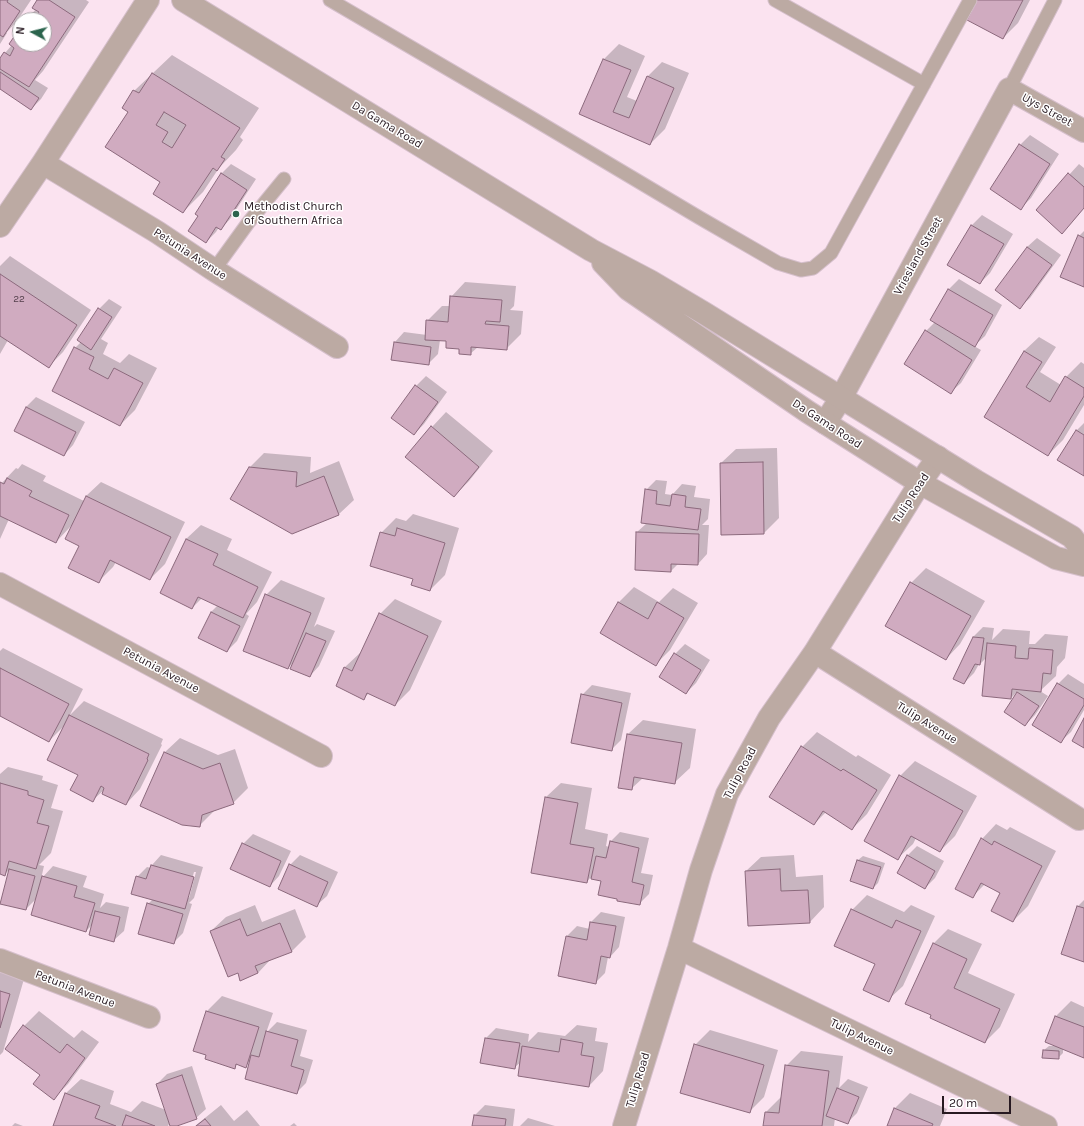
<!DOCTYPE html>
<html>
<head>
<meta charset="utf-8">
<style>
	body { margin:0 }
	#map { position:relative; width:1084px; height:1126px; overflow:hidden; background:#fbe3f0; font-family:Karla,sans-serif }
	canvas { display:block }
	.north { position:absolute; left:12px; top:12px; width:40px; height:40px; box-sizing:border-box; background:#fff; border:1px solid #a9a3a6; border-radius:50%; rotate:277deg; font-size:11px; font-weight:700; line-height:16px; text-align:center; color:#271921 }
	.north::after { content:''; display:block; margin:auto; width:14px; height:18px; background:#2b644d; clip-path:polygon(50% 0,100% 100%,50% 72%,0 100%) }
	.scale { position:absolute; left:942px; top:1096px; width:69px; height:18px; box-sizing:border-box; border:2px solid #271921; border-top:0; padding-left:5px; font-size:12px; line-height:14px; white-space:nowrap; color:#271921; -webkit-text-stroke:3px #fff; paint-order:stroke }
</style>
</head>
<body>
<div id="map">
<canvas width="1084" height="1126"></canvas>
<div class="north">N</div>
<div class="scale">20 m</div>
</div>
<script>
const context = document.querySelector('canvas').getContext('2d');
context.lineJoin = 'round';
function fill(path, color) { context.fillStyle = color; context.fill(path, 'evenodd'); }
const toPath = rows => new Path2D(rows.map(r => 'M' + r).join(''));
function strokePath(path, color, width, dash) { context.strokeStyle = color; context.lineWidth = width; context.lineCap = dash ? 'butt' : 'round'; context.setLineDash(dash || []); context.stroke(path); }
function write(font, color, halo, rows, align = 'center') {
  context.font = font + ' Karla,sans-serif'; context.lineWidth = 3; context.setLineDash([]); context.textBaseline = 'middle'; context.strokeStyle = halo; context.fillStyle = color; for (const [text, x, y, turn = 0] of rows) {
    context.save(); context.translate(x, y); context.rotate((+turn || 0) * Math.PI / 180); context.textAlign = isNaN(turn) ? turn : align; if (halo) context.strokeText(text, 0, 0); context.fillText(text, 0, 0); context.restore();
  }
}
fill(toPath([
	[0,0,31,0,17,21,6,33,7,33,0,44],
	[38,0,86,0,89,2,43,71,35,80,48,88,41,99,31,109,0,88,0,60,5,53,12,45,20,29,20,44,44,44,44,20,26,20,36,9],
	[978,0,1030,0,1018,23,1003,38],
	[619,44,645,56,627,97,637,101,647,77,662,62,689,73,665,129,650,144,580,114,604,59],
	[172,55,259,108,240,137,243,140,236,150,219,168,203,192,183,212,162,182,129,111,123,108,134,91],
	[1030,135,1059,154,1031,198,1021,208,1020,145],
	[231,164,256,179,230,219,221,229,219,227,216,232,206,242,200,216,222,173],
	[1079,164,1084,168,1084,208,1072,222,1037,210],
	[982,215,1013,234,990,273,980,283,949,264,972,225],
	[1084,231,1084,286,1079,236],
	[1037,238,1061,255,1030,298,1020,307,996,290,1027,247],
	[10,256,91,310,63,352,48,367,8,340,0,354,0,266],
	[959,279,1002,305,985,336,974,346,981,350,961,383,951,392,926,331,935,322,932,320,949,289],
	[465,282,516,286,514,306,510,310,523,311,521,334,506,349,478,347,470,354,447,340,440,340,438,354,428,364,395,342,404,332,427,335,427,321,442,306,450,306,451,297],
	[109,299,122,307,101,339,108,343,103,354,120,363,129,354,157,368,135,410,120,425,75,348,81,342,79,340,99,309],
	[1039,337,1056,347,1040,372,1061,385,1066,377,1081,362,1084,364,1084,405,1063,440,1048,455,985,417,1024,351],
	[426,376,447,392,424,424,414,434,416,386],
	[36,397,85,422,73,445,64,455,26,407],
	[446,412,493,451,469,481,454,496,432,427],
	[1084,423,1084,475,1059,460,1077,430],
	[777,448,779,518,764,533,721,463,736,449],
	[264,453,311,457,310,473,339,461,354,500,339,514,292,533,249,468],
	[22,464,46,476,43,481,84,501,86,496,101,482,185,522,165,564,150,579,116,562,113,567,99,581,80,545,72,525,56,542,9,519,0,539,0,485,16,468,18,469],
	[656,480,667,481,665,494,672,495,682,484,696,486,694,497,710,499,708,519,702,525,709,525,707,554,698,564,679,563,671,571,637,532,647,523,646,490],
	[413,514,459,528,445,575,430,590,414,578,381,533,396,518,406,521],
	[201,525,232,539,227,550,272,572,257,602,246,614,249,616,237,641,227,651,211,612,218,605,202,598,192,608,186,539],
	[926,568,985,601,960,644,946,659,911,583],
	[281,580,325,598,314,627,317,624,335,631,319,666,310,676,294,662,288,668,266,595],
	[634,587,659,602,673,588,698,603,670,650,656,664,601,632,619,602],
	[395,599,442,621,410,690,395,705,369,693,364,698,337,686,345,667,360,653,362,654,380,614],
	[983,627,994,628,992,640,1003,629,1030,631,1029,644,1035,644,1045,634,1068,636,1065,658,1057,667,1056,676,1040,691,1048,696,1035,715,1025,725,1005,712,1018,692,1018,691,1011,698,987,657,980,664,979,664,974,673,964,683,973,637],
	[685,644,710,660,696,683,686,693,660,677,675,654],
	[3,648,83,689,70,715,84,701,163,739,161,744,162,745,140,789,126,804,105,789,93,800,79,774,65,725,49,741,0,715,0,651],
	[1068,674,1084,684,1084,710,1071,732,1061,741,1058,684],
	[592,685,631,693,621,740,611,750,582,695],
	[643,720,696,729,690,768,675,782,644,777,631,789,628,734],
	[817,732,856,757,858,755,891,775,867,814,852,829,826,812,814,824,802,747],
	[180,738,218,755,235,749,248,788,233,803,215,810,199,826,141,805,165,752],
	[915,761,977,796,955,836,940,851,916,838,913,844,898,858,900,776],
	[8,767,43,776,42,780,58,785,51,808,63,811,51,853,39,865,44,866,41,879,53,866,87,876,83,887,104,894,100,908,106,902,129,907,124,931,114,940,93,924,86,931,37,898,26,909,10,869,5,874,0,873,0,774],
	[561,783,592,788,585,829,608,834,606,846,609,847,610,842,620,832,649,838,641,873,653,875,649,894,639,904,602,881,590,878,587,882,546,797],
	[996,824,1007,830,1010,827,1056,851,1028,906,1013,921,1001,893,985,884,972,897,982,839],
	[253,834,291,851,279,876,270,886,243,844],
	[917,846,944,861,935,878,925,888,907,856],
	[161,855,203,867,194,898,189,903,192,904,183,933,173,943,148,904,153,899,137,877,147,867,151,868,152,865],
	[194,872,196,872,189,898,187,898],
	[300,855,338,872,327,896,317,905,290,865],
	[794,855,796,877,823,875,824,907,810,922,746,871,761,857],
	[863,856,885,863,878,883,873,888,852,881,858,860],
	[867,895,904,912,911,905,935,916,903,986,888,1000,876,964,852,910],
	[1084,900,1084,961,1078,906],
	[255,905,262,922,295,909,306,937,291,952,271,959,258,973,241,979,238,972,211,931,226,917],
	[601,912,625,917,619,947,610,957,608,957,605,973,595,983,559,976,567,936,577,926,590,929,591,922],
	[948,929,982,944,968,973,1015,994,1000,1027,985,1042,931,1017,933,944],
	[0,972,24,979,3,1052,0,1055],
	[222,996,273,1013,266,1033,277,1022,307,1030,300,1056,313,1060,306,1083,296,1093,250,1061,245,1066,238,1064,234,1067,194,1050,207,1011],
	[1071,1001,1084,1007,1084,1057,1063,1049,1063,1053,1058,1058,1044,1050,1049,1046,1056,1046,1046,1041,1056,1016],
	[39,1011,74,1038,82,1030,99,1042,68,1084,53,1099,41,1075,24,1026],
	[577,1025,597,1028,595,1041,608,1043,603,1071,589,1086,521,1062,515,1067,486,1038,496,1028,529,1034,528,1042,538,1032,565,1036],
	[710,1030,778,1050,764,1097,749,1112,695,1045],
	[801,1051,843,1056,839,1088,848,1079,868,1087,857,1113,847,1123,835,1118,834,1126,764,1126,766,1112,781,1097,786,1066],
	[192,1066,206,1109,196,1118,173,1126,171,1126,170,1122,168,1126,54,1126,66,1093,81,1079,114,1091,110,1104,131,1112,142,1101,166,1110,157,1084,167,1074],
	[910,1093,947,1109,940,1126,888,1126,895,1108],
	[221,1105,234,1121,247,1110,260,1126,195,1126],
	[485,1105,515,1109,513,1126,473,1126,475,1115],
	[528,1118,555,1126,520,1126],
	[15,1123,23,1126,12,1126],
	[294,1123,297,1126,290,1126]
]), '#0003');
const building = toPath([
	[0,0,8,0,7,2,20,11,3,37,0,35,0,0],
	[37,0,49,0,75,17,29,87,0,69,0,58,4,52,10,56,14,48,9,44,20,28,20,44,44,44,44,20,25,20,28,15,34,20,39,12,32,8,37,0],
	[977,0,1023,0,1003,39,967,20,977,0],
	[603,59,631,70,613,112,629,118,647,76,674,88,650,145,579,114,603,59],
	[0,72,39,98,31,110,0,89,0,72],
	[152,73,240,128,221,157,225,159,217,171,213,168,183,213,153,194,160,182,105,147,128,112,122,108,133,90,139,93,152,73],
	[164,112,186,125,172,148,162,142,168,132,156,125,164,112],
	[1019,144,1050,164,1021,210,990,189,1019,144],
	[221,173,247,190,221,230,216,227,206,243,188,231,198,216,195,214,221,173],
	[1068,173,1084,187,1084,208,1062,234,1036,210,1068,173],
	[971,225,1004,244,980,284,947,265,971,225],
	[1078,235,1084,238,1084,287,1060,277,1078,235],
	[1027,247,1052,265,1020,309,995,290,1027,247],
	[0,274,77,325,49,368,0,336,0,274],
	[948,289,993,315,975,347,930,320,948,289],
	[450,296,502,300,500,322,486,321,485,324,509,326,507,350,471,347,471,355,459,354,459,349,446,348,446,341,425,340,426,320,448,322,450,296],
	[98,308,112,317,91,350,77,340,98,308],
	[925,330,972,360,951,394,904,364,925,330],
	[394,342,431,347,429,365,391,360,394,342],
	[74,347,94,357,89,369,108,379,114,368,143,383,120,426,52,391,74,347],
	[1024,351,1042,362,1026,387,1050,402,1065,376,1084,388,1084,396,1048,456,984,417,1024,351],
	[415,385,438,402,414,435,391,418,415,385],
	[26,407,76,432,64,456,14,431,26,407],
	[431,426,479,467,454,497,405,457,431,426],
	[1076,430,1084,435,1084,476,1057,460,1076,430],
	[763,462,764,534,721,535,720,463,763,462],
	[249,467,297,472,296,487,324,476,339,515,292,534,230,499,249,467],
	[7,478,32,491,29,496,69,515,56,543,0,516,0,482,4,484,7,478],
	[645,489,657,491,656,504,670,506,672,494,686,496,685,507,701,509,698,530,641,523,645,489],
	[86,496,171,537,150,580,110,560,99,583,68,568,79,546,65,539,86,496],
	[397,528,445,543,430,591,411,585,413,579,370,566,380,532,395,536,397,528],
	[636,532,699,534,698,565,671,564,671,572,635,570,636,532],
	[186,539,218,554,213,565,258,587,243,618,198,597,192,609,160,593,186,539],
	[910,582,971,616,946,660,885,626,910,582],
	[265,594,311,613,288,669,243,651,265,594],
	[618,602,648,619,657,602,684,618,656,666,600,633,618,602],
	[211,612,240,626,227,652,198,638,211,612],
	[379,613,428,636,395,706,367,693,364,700,336,686,344,667,352,671,379,613],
	[306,633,326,641,310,677,290,669,306,633],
	[973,637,984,638,980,665,975,664,964,684,953,679,973,637],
	[987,643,1016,646,1015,658,1028,659,1029,648,1053,650,1051,674,1043,673,1041,692,1012,689,1011,699,982,696,987,643],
	[674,653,701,670,686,694,659,677,674,653],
	[0,668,69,704,49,742,0,716,0,668],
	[1057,683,1084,699,1084,705,1061,743,1032,725,1057,683],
	[1017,692,1039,706,1025,726,1004,712,1017,692],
	[581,694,622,703,612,751,571,743,581,694],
	[69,715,149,754,147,759,148,760,126,805,102,794,104,788,101,786,93,802,70,790,78,775,47,760,69,715],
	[1084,718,1084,748,1072,741,1084,718],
	[627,734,682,743,675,784,634,777,632,790,618,788,627,734],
	[801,746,841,771,843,769,877,790,852,830,823,811,814,825,769,797,801,746],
	[164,752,203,769,220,763,234,804,202,815,200,827,182,825,140,806,164,752],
	[899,775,963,811,940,852,911,836,898,860,864,841,899,775],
	[0,783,28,791,28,795,44,800,37,823,49,826,36,869,9,861,5,876,0,874,0,783],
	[545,797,578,803,570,844,594,848,587,883,531,873,545,797],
	[981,838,992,845,994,841,1042,866,1013,922,991,911,1000,893,981,883,973,898,955,889,981,838],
	[610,841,639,848,632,882,644,885,640,905,617,901,617,899,598,895,601,881,591,879,596,856,606,858,610,841],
	[242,843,281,861,270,887,230,869,242,843],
	[907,855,935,871,925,889,897,873,907,855],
	[857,860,881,867,873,889,850,881,857,860],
	[289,864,328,882,317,907,278,889,289,864],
	[151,865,194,877,185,909,131,894,136,876,146,879,151,865],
	[9,869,35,876,26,910,0,904,9,869],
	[780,869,781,891,808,890,810,923,748,926,745,871,780,869],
	[42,876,77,886,74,897,95,903,86,932,31,915,42,876],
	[147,903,183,914,174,944,138,934,147,903],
	[1077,906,1084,908,1084,962,1061,954,1077,906],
	[851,909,892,928,896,920,921,931,889,1002,863,990,875,964,834,946,851,909],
	[95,911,120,917,114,942,89,935,95,911],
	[240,919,247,936,280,923,292,952,255,966,258,973,240,981,238,973,228,977,210,931,240,919],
	[590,922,616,926,610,958,601,956,596,984,558,976,566,936,587,940,590,922],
	[933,943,967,959,954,988,1000,1009,985,1043,930,1018,931,1015,905,1004,933,943],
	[0,991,10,994,0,1028,0,991],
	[206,1011,259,1027,246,1068,236,1064,235,1069,205,1059,206,1055,193,1051,206,1011],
	[1055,1016,1084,1027,1084,1058,1045,1042,1055,1016],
	[23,1025,60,1053,67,1044,85,1058,54,1100,33,1084,40,1075,5,1049,23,1025],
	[266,1031,298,1040,291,1066,304,1070,297,1094,245,1079,251,1055,259,1057,266,1031],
	[485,1038,520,1043,515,1069,480,1063,485,1038],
	[561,1039,583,1043,581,1055,594,1057,589,1087,518,1076,522,1046,559,1052,561,1039],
	[694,1044,764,1065,750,1113,680,1093,694,1044],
	[1043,1050,1059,1051,1059,1059,1042,1058,1043,1050],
	[785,1065,829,1071,822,1126,763,1126,765,1112,779,1113,785,1065],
	[182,1075,197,1119,177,1126,170,1126,156,1084,182,1075],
	[837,1088,859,1097,848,1124,826,1116,837,1088],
	[65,1093,100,1106,95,1118,116,1126,53,1126,65,1093],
	[894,1108,933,1124,932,1126,887,1126,894,1108],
	[126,1115,155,1126,122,1126,126,1115],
	[474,1115,506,1119,505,1126,472,1126,474,1115],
	[205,1119,211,1126,196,1126,205,1119]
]);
fill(building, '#d0abc0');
strokePath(building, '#8b697c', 1);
const service = toPath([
	[330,0,520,111,700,218,778,263,801,270,813,268,831,253,970,0],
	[775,0,924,84],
	[1009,89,1055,0],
	[214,270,248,223,284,179]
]);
const minor = toPath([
	[43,163,157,232,214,270,337,347],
	[0,226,43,163,148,0],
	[825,423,841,398,1009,89,1084,131],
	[0,584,321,756],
	[815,652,1079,819],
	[679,948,1046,1126],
	[0,960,149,1017],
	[624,1126,679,948,701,870,727,794,769,718,815,652,920,483,938,457]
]);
const tertiary = toPath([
	[183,0,591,250,650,281,704,313,976,481,1072,537,1084,553],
	[603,263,628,289,808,412,920,483,1056,558,1084,565]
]);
strokePath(service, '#d5bfcb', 15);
strokePath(minor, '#d5bfcb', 24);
strokePath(tertiary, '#d5bfcb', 24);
strokePath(service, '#bcaaa3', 13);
strokePath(minor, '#bcaaa3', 22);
strokePath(tertiary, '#bcaaa3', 22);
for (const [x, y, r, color] of [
	[236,214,4,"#2b644d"]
]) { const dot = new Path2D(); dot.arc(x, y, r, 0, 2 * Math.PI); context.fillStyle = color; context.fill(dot); strokePath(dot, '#fff', 1.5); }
write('10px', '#513e49', null, [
	["22",19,299]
]);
write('12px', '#271921', '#fff', [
	["Uys Street",1047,110,29],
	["Da Gama Road",387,125,31],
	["Petunia Avenue",190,254,33],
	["Vriesland Street",918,256,-61],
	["Da Gama Road",827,424,33],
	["Tulip Road",911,498,-57],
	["Petunia Avenue",161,670,28],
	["Tulip Avenue",927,723,32],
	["Tulip Road",740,773,-62],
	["Petunia Avenue",75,989,21],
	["Tulip Avenue",862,1037,26],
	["Tulip Road",638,1080,-73]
]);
write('12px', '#271921', '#fff', [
	["Methodist Church",244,207],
	["of Southern Africa",244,221]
], 'left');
</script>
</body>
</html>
